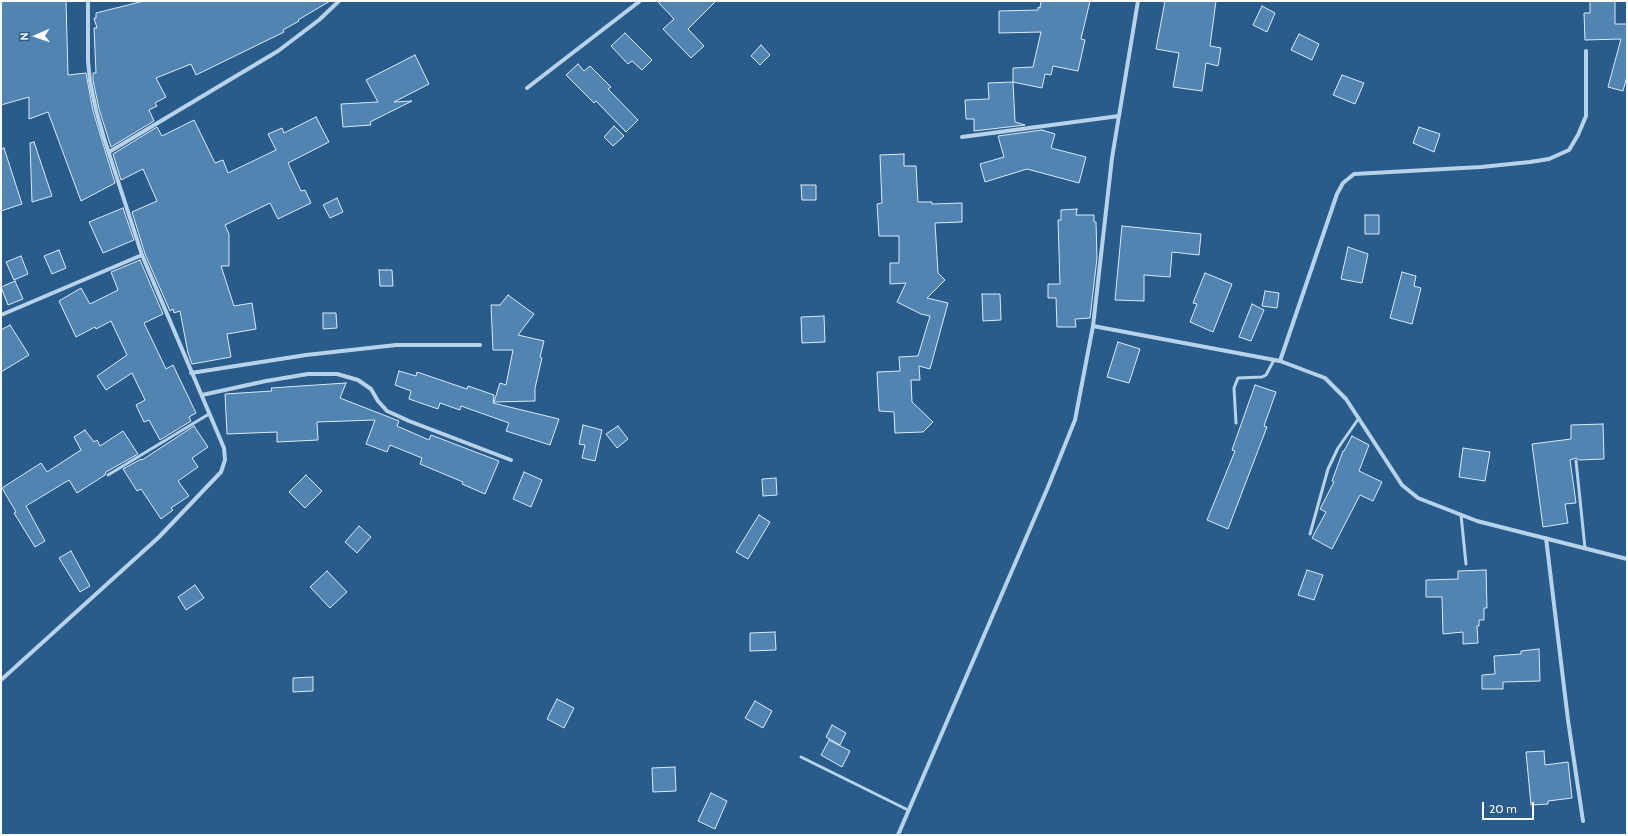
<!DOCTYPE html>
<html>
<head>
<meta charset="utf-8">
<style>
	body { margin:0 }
	#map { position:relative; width:1628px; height:836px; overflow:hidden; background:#295b8b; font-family:Cabin,sans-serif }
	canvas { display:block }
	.frame { position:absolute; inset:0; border:2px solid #fff; pointer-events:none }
	.north { position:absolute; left:16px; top:16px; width:40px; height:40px; -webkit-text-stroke:3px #295b8b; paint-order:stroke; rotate:268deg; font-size:11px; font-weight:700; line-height:16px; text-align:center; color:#fff }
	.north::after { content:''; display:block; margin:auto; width:14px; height:18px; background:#fff; clip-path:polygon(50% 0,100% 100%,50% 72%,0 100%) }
	.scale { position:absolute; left:1482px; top:802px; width:52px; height:18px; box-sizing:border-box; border:2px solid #fff; border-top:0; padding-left:5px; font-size:12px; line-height:14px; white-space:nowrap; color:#fff; -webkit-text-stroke:3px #295b8b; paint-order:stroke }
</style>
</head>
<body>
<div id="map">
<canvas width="1628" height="836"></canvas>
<div class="frame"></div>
<div class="north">N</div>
<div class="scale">20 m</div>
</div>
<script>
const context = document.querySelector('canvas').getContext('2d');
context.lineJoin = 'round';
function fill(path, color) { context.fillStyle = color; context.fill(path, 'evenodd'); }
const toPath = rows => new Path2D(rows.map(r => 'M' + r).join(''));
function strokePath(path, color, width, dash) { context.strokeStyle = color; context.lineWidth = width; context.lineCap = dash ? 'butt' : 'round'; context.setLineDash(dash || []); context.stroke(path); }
const building = toPath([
	[1,1,66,1,68,75,86,73,93,111,115,183,81,201,48,112,29,119,29,97,1,105,1,1],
	[144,1,330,1,298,20,299,21,283,30,284,32,196,75,191,64,156,78,166,97,155,103,157,106,149,110,154,121,111,147,99,109,93,80,93,73,96,73,94,28,97,28,94,18,96,18,96,13,144,1],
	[657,1,716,1,688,29,704,46,691,58,663,29,674,19,657,1],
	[1041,1,1090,1,1081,39,1085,40,1078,71,1053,66,1051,75,1045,74,1042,88,1013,82,1015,122,1025,125,974,131,974,119,966,119,965,100,989,99,988,83,1013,82,1013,68,1033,67,1041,32,999,33,999,11,1038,10,1038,7,1040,8,1041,1],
	[1165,1,1216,1,1210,46,1221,48,1218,66,1206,63,1202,91,1173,87,1179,53,1156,49,1165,1],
	[1590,1,1615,1,1615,24,1627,24,1627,76,1623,91,1608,87,1621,39,1585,40,1584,13,1590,13,1590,1],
	[1262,6,1275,13,1267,32,1253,25,1262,6],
	[625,33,652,60,642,70,632,61,628,64,611,46,625,33],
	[1299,34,1319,44,1312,60,1291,50,1299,34],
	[761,45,770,55,760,65,751,56,761,45],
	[415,55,429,84,394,102,412,101,370,122,371,125,343,127,341,104,378,102,366,80,415,55],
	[578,64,584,71,590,66,611,87,608,89,638,120,626,132,596,101,594,103,566,75,578,64],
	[1342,75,1364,83,1355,104,1333,95,1342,75],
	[316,117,329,142,288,163,301,191,305,190,311,203,278,219,270,203,225,225,229,234,229,266,221,266,234,306,252,303,256,329,227,334,231,357,192,364,188,353,180,311,174,313,173,309,170,311,145,254,132,212,157,201,143,169,121,180,113,154,157,127,162,136,194,120,215,163,223,160,228,173,276,150,268,134,282,128,284,133,316,117],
	[614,126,624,136,613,146,604,137,614,126],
	[1419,127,1440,134,1434,152,1413,143,1419,127],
	[1042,130,1055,134,1051,148,1086,157,1079,183,1027,169,985,182,980,164,1004,157,998,136,1042,130],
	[34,142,52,196,32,202,30,143,34,142],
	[4,148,22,204,1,211,1,149,4,148],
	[904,154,904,166,916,166,918,202,932,202,932,204,962,203,962,222,935,223,938,273,945,280,927,298,948,303,930,369,919,366,920,380,911,380,912,402,933,422,923,432,895,433,894,412,879,411,877,372,900,371,899,357,918,356,930,316,921,314,897,302,906,283,890,284,890,263,899,263,899,236,879,236,877,204,882,203,880,155,904,154],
	[801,185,816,185,816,200,802,200,801,185],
	[337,198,343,212,330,218,323,205,337,198],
	[123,208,134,240,103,253,89,222,123,208],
	[1077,209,1076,215,1094,215,1094,222,1096,222,1097,258,1090,318,1075,319,1076,327,1057,327,1056,298,1048,298,1048,284,1060,284,1058,220,1061,220,1061,210,1077,209],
	[1365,215,1379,215,1379,234,1365,234,1365,215],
	[1122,226,1201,234,1199,255,1172,252,1170,277,1144,275,1144,301,1115,300,1122,226],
	[1348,247,1368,254,1362,283,1341,279,1348,247],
	[59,250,66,268,52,274,44,256,59,250],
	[21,256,28,274,14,280,6,262,21,256],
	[140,260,163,314,144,323,166,369,173,365,196,413,189,417,191,421,160,440,149,420,144,422,136,405,145,400,132,373,106,390,97,376,127,355,111,321,96,329,95,327,76,337,59,301,81,288,90,304,118,290,111,272,140,260],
	[379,270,392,270,393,286,380,286,379,270],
	[1402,272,1416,276,1414,286,1421,288,1412,324,1390,318,1402,272],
	[1205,273,1232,284,1213,332,1190,322,1197,304,1193,303,1205,273],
	[15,281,23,299,8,305,1,287,15,281],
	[1265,291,1279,293,1277,308,1262,306,1265,291],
	[982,294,1000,294,1001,320,983,321,982,294],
	[508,295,534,314,518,335,544,341,540,357,542,358,535,388,535,401,494,402,500,383,506,385,513,350,493,350,491,305,500,305,508,295],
	[1252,304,1264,310,1251,341,1239,337,1252,304],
	[323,313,336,313,337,328,323,329,323,313],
	[824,316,825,342,802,343,801,317,824,316],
	[10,325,29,355,1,372,1,330,10,325],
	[1118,342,1140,349,1129,383,1107,377,1118,342],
	[399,371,416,376,417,372,467,389,468,386,494,395,493,403,559,419,550,445,506,431,509,423,461,406,460,410,440,403,438,409,409,399,411,391,395,385,399,371],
	[346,383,340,398,399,421,397,426,429,440,431,435,499,461,485,494,462,484,463,482,420,464,422,458,390,445,387,452,366,444,375,420,317,422,318,440,277,442,277,432,227,434,225,394,272,391,271,388,346,383],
	[1255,385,1276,392,1264,426,1267,427,1228,529,1207,520,1235,451,1232,450,1255,385],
	[1603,424,1604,459,1579,460,1576,458,1570,460,1576,503,1565,504,1568,523,1543,527,1532,444,1571,439,1571,425,1603,424],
	[583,425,602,430,595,461,582,458,585,445,579,444,583,425],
	[194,426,208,447,192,458,198,467,178,481,189,496,171,508,173,510,161,519,141,489,137,491,123,469,141,459,142,460,194,426],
	[618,426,628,439,617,448,606,434,618,426],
	[85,430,94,442,97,440,100,446,123,431,138,454,106,472,105,475,77,493,69,480,26,506,45,541,35,547,14,513,16,512,2,488,41,463,47,472,81,450,74,437,85,430],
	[1352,436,1369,445,1359,471,1382,482,1373,501,1360,495,1332,549,1312,538,1326,512,1320,509,1334,482,1332,481,1343,451,1344,451,1352,436],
	[1463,448,1490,452,1485,481,1459,477,1463,448],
	[524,472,542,480,531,507,513,499,524,472],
	[306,475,322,491,305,508,289,492,306,475],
	[776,478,777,495,763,496,762,479,776,478],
	[759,515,770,522,748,559,736,552,759,515],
	[359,526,371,537,357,553,345,542,359,526],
	[71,551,90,586,80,592,59,558,71,551],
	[1307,570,1323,575,1314,600,1298,595,1307,570],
	[1486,570,1487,608,1484,608,1484,620,1479,620,1479,626,1477,626,1478,643,1463,644,1463,632,1443,634,1442,597,1426,597,1426,580,1458,579,1458,571,1486,570],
	[327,571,347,592,330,608,310,587,327,571],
	[195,585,204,598,186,610,178,597,195,585],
	[775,632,776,650,750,651,750,633,775,632],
	[1539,649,1540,681,1503,682,1503,689,1482,689,1482,675,1495,674,1494,656,1521,654,1521,651,1539,649],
	[313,677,313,691,293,692,293,678,313,677],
	[557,699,574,708,564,728,547,719,557,699],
	[755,701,772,711,763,728,745,718,755,701],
	[832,725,846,733,840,745,826,737,832,725],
	[829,740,850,751,842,767,821,755,829,740],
	[1544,751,1545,765,1568,762,1572,798,1548,801,1548,804,1531,805,1526,752,1544,751],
	[675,767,676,791,653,792,652,768,675,767],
	[711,793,727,801,715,829,698,821,711,793]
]);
fill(building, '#5284b2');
strokePath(building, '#dbeaf7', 1);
strokePath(toPath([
	[1236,423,1234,388,1238,378,1262,377,1266,375,1274,360],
	[1576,461,1585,548],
	[108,475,209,414],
	[1461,515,1466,564],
	[1310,534,1328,469,1338,448,1359,418],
	[801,757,908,810]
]), '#b7d2e9', 3);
strokePath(toPath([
	[527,88,640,1],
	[962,137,1119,116],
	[109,152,278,51,319,20,339,1],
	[1,315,142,255],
	[1093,326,1280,361,1325,378,1346,399,1402,485,1418,498,1477,521,1627,559],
	[1280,361,1337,194,1343,183,1354,174,1481,167,1530,162,1549,159,1569,150,1578,135,1586,116,1586,51],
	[191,373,306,355,396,345,480,345],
	[202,395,266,381,308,374,337,374,358,380,371,389,378,401,387,411,409,421,511,460],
	[1546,538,1568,720,1583,821],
	[1,680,159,537,221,472,225,460,224,448,142,255,104,138,96,110,90,81,88,61,88,1],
	[898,835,1048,487,1075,420,1093,326,1112,158,1138,1]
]), '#b7d2e9', 4);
</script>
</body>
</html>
